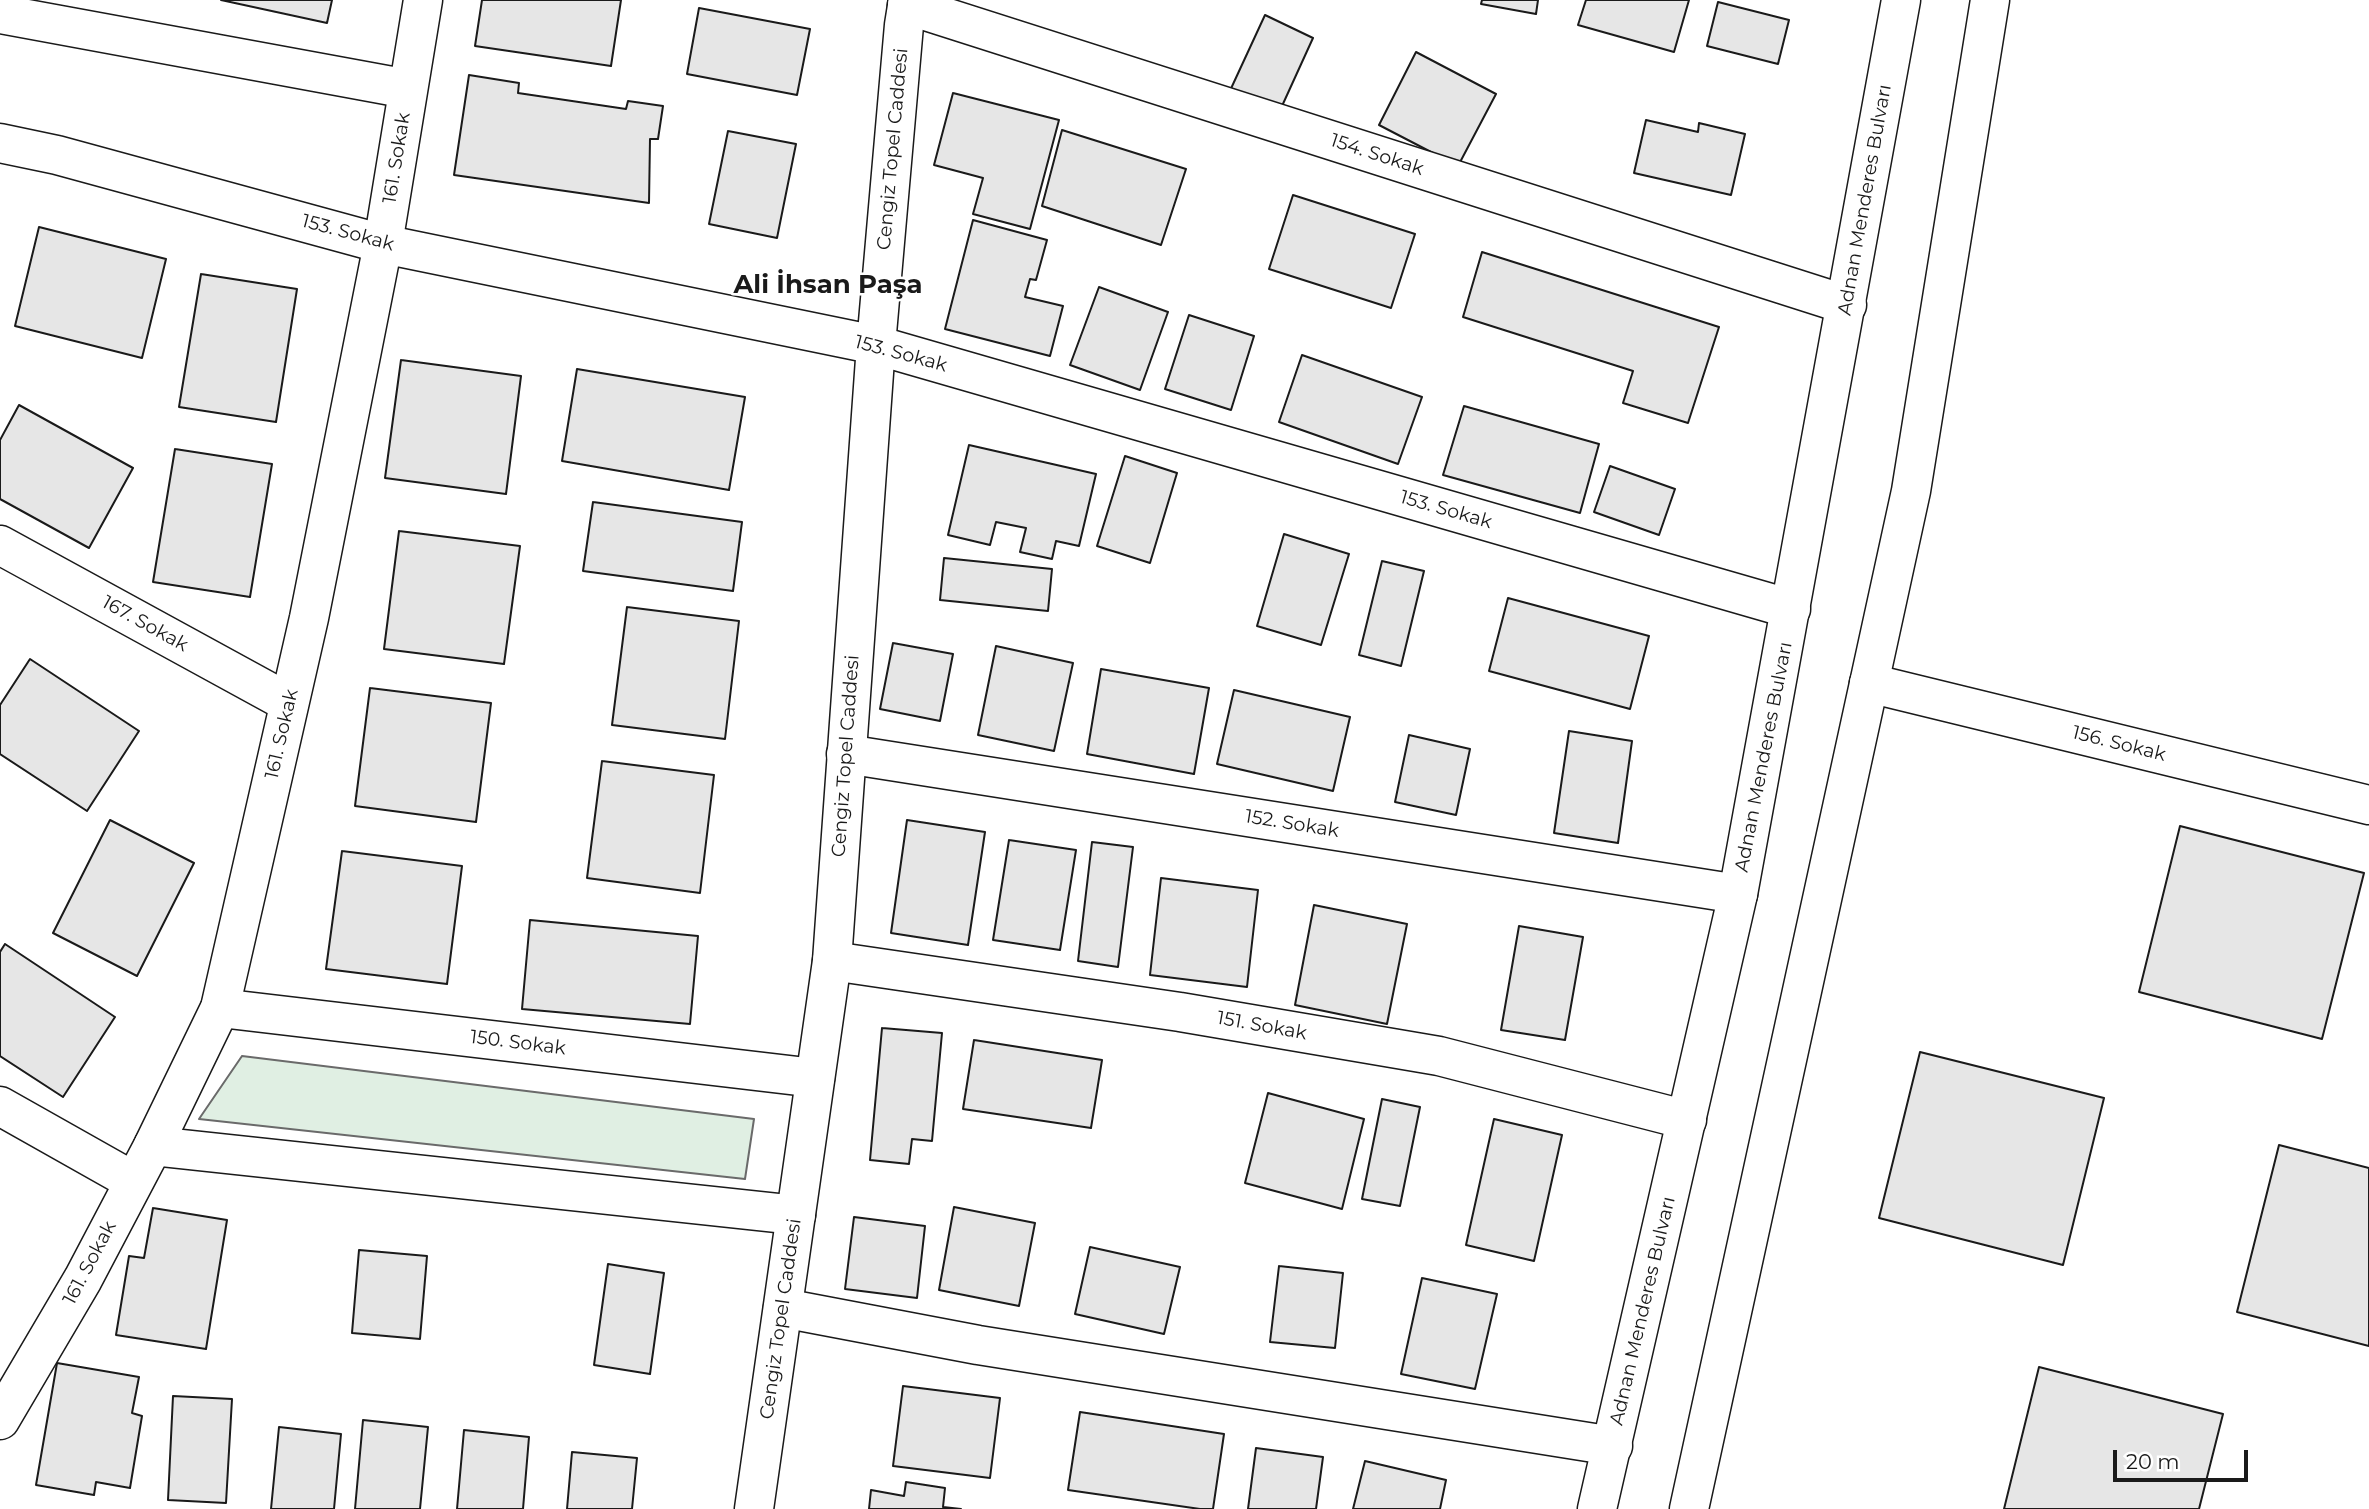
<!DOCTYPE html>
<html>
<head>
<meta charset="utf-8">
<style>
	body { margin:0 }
	#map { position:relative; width:2369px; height:1509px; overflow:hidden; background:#fff; font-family:Montserrat,sans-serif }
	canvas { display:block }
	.scale { position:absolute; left:2113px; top:1450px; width:135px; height:32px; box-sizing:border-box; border:4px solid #1a1a1a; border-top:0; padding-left:9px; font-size:21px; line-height:24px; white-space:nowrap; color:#1a1a1a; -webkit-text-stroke:5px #fff; paint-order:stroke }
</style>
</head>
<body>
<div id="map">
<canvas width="2369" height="1509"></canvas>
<div class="scale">20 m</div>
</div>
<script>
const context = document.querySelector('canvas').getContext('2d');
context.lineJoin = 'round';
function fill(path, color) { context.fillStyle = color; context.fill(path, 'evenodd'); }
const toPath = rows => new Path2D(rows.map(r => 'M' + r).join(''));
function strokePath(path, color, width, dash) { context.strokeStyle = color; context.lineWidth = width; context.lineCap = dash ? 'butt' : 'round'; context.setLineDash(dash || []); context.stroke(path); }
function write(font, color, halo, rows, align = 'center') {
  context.font = font + ' Montserrat,sans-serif'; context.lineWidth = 5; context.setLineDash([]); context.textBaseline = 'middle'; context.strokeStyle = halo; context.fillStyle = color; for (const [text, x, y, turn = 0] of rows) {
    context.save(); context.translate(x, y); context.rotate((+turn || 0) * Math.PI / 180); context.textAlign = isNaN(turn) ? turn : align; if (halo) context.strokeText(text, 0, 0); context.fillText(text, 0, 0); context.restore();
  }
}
const green = toPath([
	[242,1056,754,1119,745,1179,199,1119,242,1056]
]);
fill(green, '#e0efe3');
strokePath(green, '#6a6a6a', 2);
const building = toPath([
	[221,0,332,0,327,23,221,0],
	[482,0,621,0,611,66,475,46,482,0],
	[1482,0,1538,0,1536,14,1481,4,1482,0],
	[1586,0,1689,0,1674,52,1578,25,1586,0],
	[1718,2,1789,20,1778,64,1707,46,1718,2],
	[699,8,810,29,797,95,687,74,699,8],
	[1265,15,1313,38,1277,117,1228,95,1265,15],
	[1416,52,1496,94,1458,166,1379,125,1416,52],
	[469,75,519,83,518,93,626,109,628,101,663,106,658,139,650,139,649,203,454,175,469,75],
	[953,93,1059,120,1030,229,973,214,983,178,934,165,953,93],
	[1646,120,1698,132,1699,123,1745,134,1731,195,1634,173,1646,120],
	[1062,130,1186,169,1161,245,1042,206,1062,130],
	[728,131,796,144,777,238,709,224,728,131],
	[1293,195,1415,234,1391,308,1269,269,1293,195],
	[973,220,1047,240,1036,280,1030,279,1025,297,1063,306,1050,356,945,329,973,220],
	[39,227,166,259,142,358,15,326,39,227],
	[1482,252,1719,327,1688,423,1623,403,1633,371,1463,317,1482,252],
	[201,274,297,289,276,422,179,407,201,274],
	[1099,287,1168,312,1140,390,1070,365,1099,287],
	[1189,315,1254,336,1231,410,1165,389,1189,315],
	[1302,355,1422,397,1398,464,1279,422,1302,355],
	[401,360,521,376,506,494,385,478,401,360],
	[577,369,745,397,729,490,562,461,577,369],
	[19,405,133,468,89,548,0,499,0,440,19,405],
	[1464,406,1599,444,1580,513,1443,475,1464,406],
	[969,445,1096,474,1079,546,1056,541,1052,559,1020,552,1026,528,996,522,990,545,948,535,969,445],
	[175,449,272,464,250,597,153,582,175,449],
	[1125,456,1177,473,1150,563,1097,546,1125,456],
	[1610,466,1675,489,1659,535,1594,512,1610,466],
	[593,502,742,522,733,591,583,571,593,502],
	[399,531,520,546,504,664,384,649,399,531],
	[1284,534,1349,554,1321,645,1257,626,1284,534],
	[944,558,1052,569,1048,611,940,600,944,558],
	[1382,561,1424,571,1401,666,1359,655,1382,561],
	[1508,598,1649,636,1630,709,1489,671,1508,598],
	[627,607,739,621,725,739,612,725,627,607],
	[893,643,953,654,940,721,880,709,893,643],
	[996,646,1073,663,1054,751,978,735,996,646],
	[30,659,139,731,87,811,0,754,0,705,30,659],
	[1101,669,1209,688,1194,774,1087,754,1101,669],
	[370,688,491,703,476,822,355,806,370,688],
	[1234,690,1350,717,1333,791,1217,764,1234,690],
	[1569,731,1632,741,1618,843,1554,833,1569,731],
	[1409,735,1470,749,1456,815,1395,802,1409,735],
	[602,761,714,775,700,893,587,878,602,761],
	[110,820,194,863,137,976,53,933,110,820],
	[907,820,985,832,968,945,891,933,907,820],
	[2180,826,2364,873,2322,1039,2139,992,2180,826],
	[1009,840,1076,850,1060,950,993,940,1009,840],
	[1092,842,1133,847,1118,967,1078,961,1092,842],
	[342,851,462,866,447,984,326,969,342,851],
	[1161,878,1258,890,1247,987,1150,975,1161,878],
	[1314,905,1407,924,1387,1024,1295,1005,1314,905],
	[530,920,698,936,690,1024,522,1009,530,920],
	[1519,926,1583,937,1565,1040,1501,1030,1519,926],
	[5,944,115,1017,63,1097,0,1056,0,952,5,944],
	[882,1028,942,1033,932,1141,912,1139,909,1164,870,1160,882,1028],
	[974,1040,1102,1060,1091,1128,963,1109,974,1040],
	[1920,1052,2104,1098,2063,1265,1879,1218,1920,1052],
	[1268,1093,1364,1119,1342,1209,1245,1183,1268,1093],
	[1382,1099,1420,1107,1400,1206,1362,1199,1382,1099],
	[1494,1119,1562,1135,1534,1261,1466,1245,1494,1119],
	[2279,1145,2369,1168,2369,1346,2237,1312,2279,1145],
	[954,1207,1035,1223,1019,1306,939,1290,954,1207],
	[153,1208,227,1220,206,1349,116,1335,129,1256,144,1258,153,1208],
	[854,1217,925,1226,917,1298,845,1289,854,1217],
	[1090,1247,1180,1267,1164,1334,1075,1314,1090,1247],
	[359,1250,427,1256,420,1339,352,1333,359,1250],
	[608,1264,664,1273,650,1374,594,1365,608,1264],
	[1279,1266,1343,1273,1335,1348,1270,1342,1279,1266],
	[1422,1278,1497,1294,1475,1389,1401,1374,1422,1278],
	[57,1363,139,1377,132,1413,142,1416,130,1488,96,1482,94,1495,36,1485,57,1363],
	[2039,1367,2223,1414,2199,1509,2004,1509,2039,1367],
	[903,1386,1000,1398,990,1478,893,1466,903,1386],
	[173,1396,232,1399,226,1503,168,1500,173,1396],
	[1080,1412,1224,1434,1213,1509,1200,1509,1068,1490,1080,1412],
	[363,1420,428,1427,420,1509,355,1509,363,1420],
	[279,1427,341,1434,334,1509,271,1509,279,1427],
	[464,1430,529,1437,523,1509,457,1509,464,1430],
	[1256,1448,1323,1457,1316,1509,1248,1509,1256,1448],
	[572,1452,637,1458,632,1509,567,1509,572,1452],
	[1365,1461,1446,1480,1440,1509,1353,1509,1365,1461],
	[906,1482,945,1488,943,1507,961,1509,869,1509,871,1490,904,1496,906,1482]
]);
fill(building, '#e6e6e6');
strokePath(building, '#1a1a1a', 2);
const minor = toPath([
	[907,5,1847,305],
	[0,14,408,89],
	[383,244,423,0],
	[876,345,1791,609],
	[0,545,289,703],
	[1869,683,2369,805],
	[846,754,1738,894],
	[832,961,1180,1012,1439,1056,1687,1120],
	[220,1008,815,1078],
	[0,1106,133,1181],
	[153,1146,796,1215],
	[783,1308,978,1345,1613,1446]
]);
const tertiary = toPath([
	[0,143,57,155,383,244,876,345],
	[0,1420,83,1279,153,1146,220,1008,309,618,383,244],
	[754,1509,832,961,876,345,904,25,908,0]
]);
const primary = toPath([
	[1597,1509,1738,894,1901,0],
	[1689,1509,1911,491,1990,0]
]);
strokePath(minor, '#1a1a1a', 41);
strokePath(tertiary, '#1a1a1a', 41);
strokePath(primary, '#1a1a1a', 41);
strokePath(minor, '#fff', 38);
strokePath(tertiary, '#fff', 38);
strokePath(primary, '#fff', 38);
write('19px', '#1a1a1a', '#fff', [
	["Cengiz Topel Caddesi",893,149,-85],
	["154. Sokak",1377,155,18],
	["161. Sokak",397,158,-81],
	["Adnan Menderes Bulvarı",1865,200,-80],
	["153. Sokak",348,233,15],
	["153. Sokak",901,354,15],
	["153. Sokak",1446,510,16],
	["167. Sokak",145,624,29],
	["161. Sokak",282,734,-77],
	["156. Sokak",2119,744,14],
	["Cengiz Topel Caddesi",846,756,-86],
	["Adnan Menderes Bulvarı",1764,757,-79],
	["152. Sokak",1292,824,9],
	["151. Sokak",1262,1026,10],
	["150. Sokak",518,1043,7],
	["161. Sokak",90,1263,-62],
	["Adnan Menderes Bulvarı",1643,1311,-77],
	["Cengiz Topel Caddesi",781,1319,-82]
]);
write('bold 26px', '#1a1a1a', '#fff', [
	["Ali İhsan Paşa",828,285]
]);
</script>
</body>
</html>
